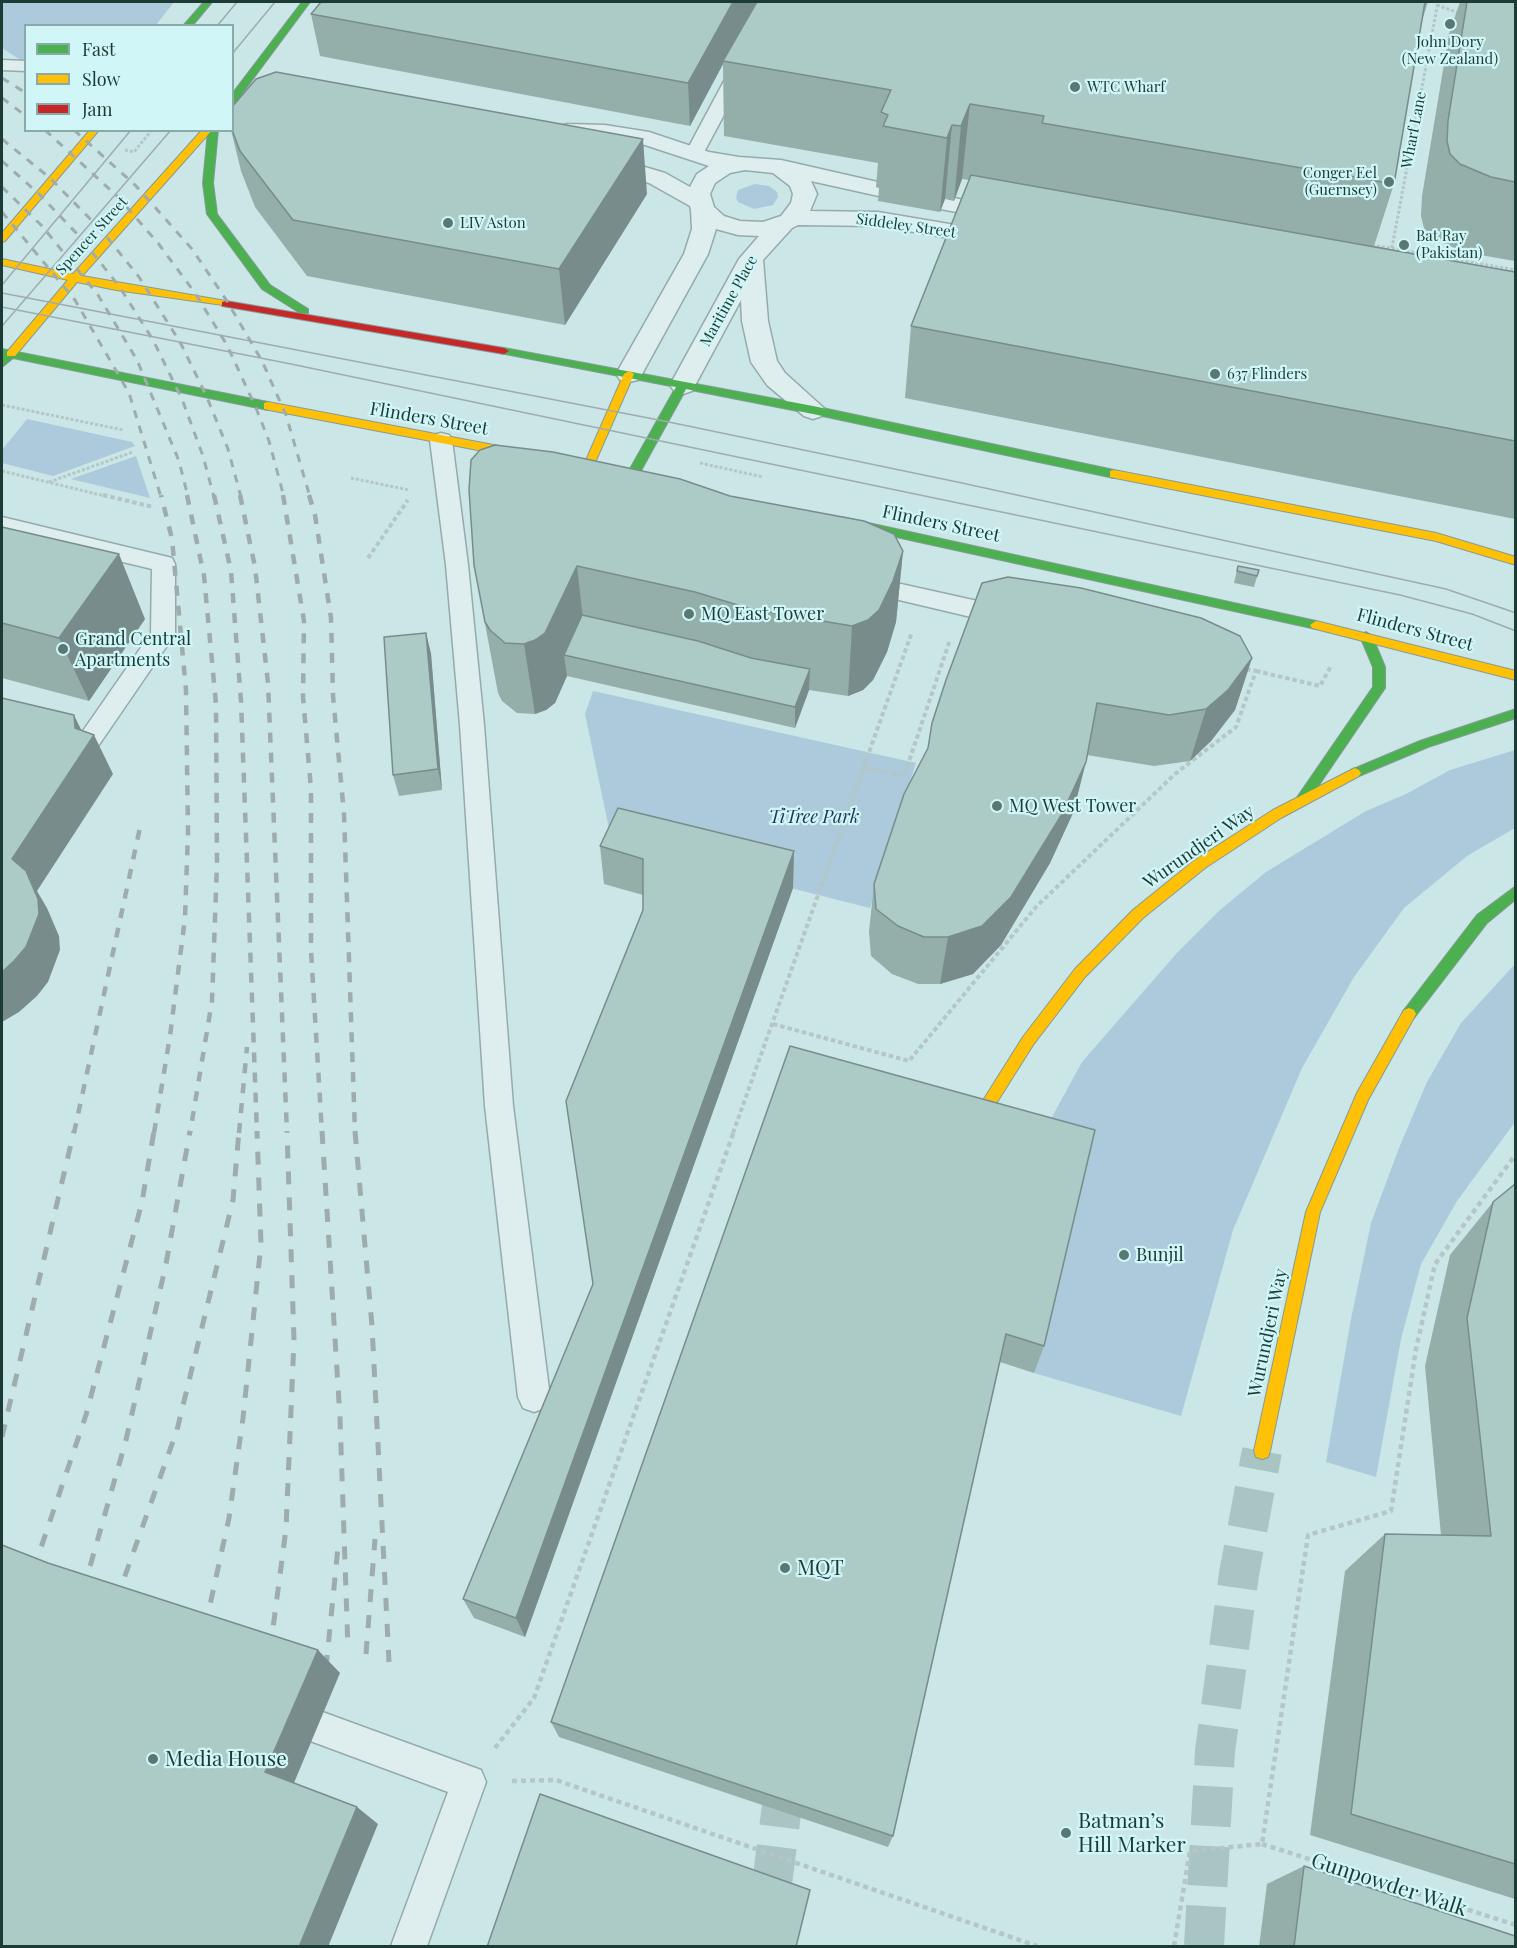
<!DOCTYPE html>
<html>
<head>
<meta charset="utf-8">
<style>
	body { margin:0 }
	#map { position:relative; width:1517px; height:1948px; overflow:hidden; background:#cbe6e7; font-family:"Playfair Display",serif }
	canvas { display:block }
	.frame { position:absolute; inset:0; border:3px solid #1c3b35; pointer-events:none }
	.legend { position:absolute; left:24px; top:24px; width:210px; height:108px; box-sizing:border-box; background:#d0f6f8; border:2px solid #88abaa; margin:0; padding:8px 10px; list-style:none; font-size:18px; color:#1c3b35 }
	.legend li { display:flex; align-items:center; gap:12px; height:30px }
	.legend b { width:30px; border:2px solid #88abaa }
</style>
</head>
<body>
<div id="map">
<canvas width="1517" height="1948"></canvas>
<div class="frame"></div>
<ul class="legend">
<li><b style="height:8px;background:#4caf50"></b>Fast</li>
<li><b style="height:8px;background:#ffc107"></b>Slow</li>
<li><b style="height:8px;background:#c62828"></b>Jam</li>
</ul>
</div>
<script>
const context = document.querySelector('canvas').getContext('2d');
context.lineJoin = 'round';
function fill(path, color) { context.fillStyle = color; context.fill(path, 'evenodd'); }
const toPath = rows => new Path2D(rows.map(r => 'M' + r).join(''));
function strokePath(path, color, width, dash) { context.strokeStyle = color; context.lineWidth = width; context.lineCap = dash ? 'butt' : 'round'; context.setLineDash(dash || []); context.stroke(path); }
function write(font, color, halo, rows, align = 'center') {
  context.font = font + ' "Playfair Display",serif'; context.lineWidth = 4.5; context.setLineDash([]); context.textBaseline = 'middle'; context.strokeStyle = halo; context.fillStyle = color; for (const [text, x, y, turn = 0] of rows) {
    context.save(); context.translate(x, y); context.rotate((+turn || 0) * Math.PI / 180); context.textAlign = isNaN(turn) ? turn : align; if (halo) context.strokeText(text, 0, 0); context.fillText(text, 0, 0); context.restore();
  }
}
fill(toPath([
	[2,2,174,2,156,25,26,26,25,63,2,48],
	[755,184,769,186,777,192,778,197,773,205,754,209,738,202,736,198,738,190],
	[27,419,132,442,135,446,53,476,2,463,2,450],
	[136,456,150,498,71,479],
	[593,691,916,763,870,908,612,843,585,714],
	[1515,750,1515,828,1467,856,1404,908,1354,977,1302,1068,1233,1230,1181,1416,1034,1373,1084,1163,1035,1148,1082,1062,1176,954,1220,910,1266,872,1366,811,1406,794,1450,770],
	[1515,964,1515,1122,1457,1201,1421,1264,1401,1339,1376,1477,1326,1462,1351,1319,1371,1223,1399,1148,1427,1082,1461,1023]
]), '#accadb');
strokePath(toPath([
	[764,1946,787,1767],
	[1204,1946,1215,1751,1239,1574,1262,1451]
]), '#a8c4c3', 40, [40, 20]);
const lane = toPath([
	[2,60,26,61,26,71,2,70,2,60],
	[740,63,749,68,703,154,701,158,687,158,685,154,731,68,740,63],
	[441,433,449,435,452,440,468,565,484,725,513,1106,550,1397,545,1408,534,1412,523,1408,518,1397,485,1106,460,725,446,565,430,440,433,435,441,433],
	[2,517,164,556,172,558,175,564,175,634,90,758,81,761,72,758,69,751,151,633,152,569,2,533,2,517],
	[865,576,1009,608,1017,611,1021,617,1017,623,1009,626,857,590,853,584,857,578,865,576],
	[317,1710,481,1770,486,1782,427,1946,391,1946,448,1792,305,1739,300,1727,305,1715,317,1710]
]);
const street = toPath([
	[568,124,605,125,649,132,709,152,739,157,781,160,891,185,895,190,891,195,883,197,811,181,817,194,810,211,878,212,991,231,1000,233,1003,238,1000,243,991,245,878,226,798,225,792,228,763,260,768,321,777,361,785,373,826,410,822,416,813,419,804,416,767,385,751,362,742,321,741,300,692,391,683,394,674,391,670,385,739,259,759,236,738,235,716,229,708,254,642,374,638,380,629,382,620,380,616,374,684,254,692,229,691,210,690,206,649,183,595,167,591,162,595,157,611,157,665,173,690,187,697,174,709,166,645,145,560,136,557,131,560,126,568,124],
	[745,170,773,173,790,186,793,194,791,203,781,216,763,222,740,221,724,216,714,207,710,194,715,183,730,173,745,170],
	[944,196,1009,209,1013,214,1009,219,1001,221,936,208,932,203,936,198,944,196]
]);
const fast = toPath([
	[204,2,212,2,192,26,183,26,204,2],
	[302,2,310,2,235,103,232,104,232,94,302,2],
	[208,130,218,130,213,183,217,214,270,285,308,309,308,313,300,313,262,289,207,214,203,183,208,130],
	[504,348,813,406,1114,470,1120,474,1114,478,813,414,686,389,638,476,632,480,626,476,676,387,500,353,499,351,504,348],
	[2,349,268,402,273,406,268,410,13,358,2,367,2,349],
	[841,517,1316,621,1322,625,1316,629,837,524,835,521,841,517],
	[1366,632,1372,636,1385,667,1385,688,1306,804,1298,804,1296,800,1298,796,1373,687,1373,667,1360,636,1366,632],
	[1516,709,1516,718,1428,747,1359,776,1351,776,1349,773,1351,770,1420,741,1516,709],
	[1516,886,1516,899,1487,923,1414,1018,1409,1020,1404,1018,1402,1014,1404,1010,1477,915,1516,886]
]);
const slow = toPath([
	[90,130,99,130,5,241,2,242,2,233,90,130],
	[202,130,212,130,82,276,226,301,231,304,230,306,116,290,77,282,15,356,7,356,7,352,68,280,2,265,2,259,73,274,202,130],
	[629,371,634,374,593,467,592,470,584,470,583,467,624,374,629,371],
	[268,402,530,452,535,456,530,460,264,409,264,403,268,402],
	[1114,470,1436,533,1516,557,1516,565,1436,541,1110,477,1110,471,1114,470],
	[1316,621,1516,671,1516,680,1312,628,1310,625,1316,621],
	[1355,768,1359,770,1361,773,1359,776,1281,818,1205,868,1143,918,1085,977,1033,1045,987,1118,982,1120,977,1118,975,1114,977,1110,1023,1037,1075,969,1133,910,1195,860,1273,810,1355,768],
	[1409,1008,1414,1010,1416,1014,1368,1100,1320,1212,1270,1451,1268,1457,1262,1459,1256,1457,1254,1451,1306,1212,1357,1093,1404,1010,1409,1008]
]);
const jam = toPath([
	[226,301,504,348,509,351,504,354,222,306,222,302,226,301]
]);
strokePath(lane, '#95abaa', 3);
strokePath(street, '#95abaa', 3);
strokePath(fast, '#849b99', 2);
strokePath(slow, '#849b99', 2);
strokePath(jam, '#849b99', 2);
strokePath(toPath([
	[1437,5,1459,13],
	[125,150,134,152,151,131],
	[1391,253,1438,2],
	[2,405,123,430],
	[700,463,763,477],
	[2,471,109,497],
	[351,478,409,490],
	[49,482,133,452]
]), '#b4c6c5', 3, [3, 2]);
strokePath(toPath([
	[103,495,153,507],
	[368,558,408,500],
	[1256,671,1320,686,1331,666],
	[862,767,904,776,950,640],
	[773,1024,909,1061,1036,907,1175,774,1236,727,1256,671,1245,669],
	[733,1133,912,632]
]), '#b4c6c5', 4, [4.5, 3]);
strokePath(toPath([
	[495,1748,534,1698,734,1131],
	[512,1781,556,1780,1037,1946],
	[1262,1844,1516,1925],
	[1174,1946,1190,1851,1262,1844,1308,1535,1391,1511,1416,1349,1435,1264,1516,1154]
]), '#b4c6c5', 4.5, [5, 4]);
fill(lane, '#deedee');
fill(street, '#deedee');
fill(fast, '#4caf50');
fill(slow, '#ffc107');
fill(jam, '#c62828');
strokePath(toPath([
	[217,26,237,2],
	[232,54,275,2],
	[2,285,131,130],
	[2,293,664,421,962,483,1446,589,1516,613],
	[2,307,291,364,1400,595,1472,614,1516,631],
	[2,326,171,130]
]), '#9eacac', 1.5);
strokePath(toPath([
	[2,78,26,93],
	[2,98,26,116],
	[45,130,117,196,158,243,195,293,227,345,256,408,269,441,284,497],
	[74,130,135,185,154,206,192,249,227,301,262,361,286,415,310,497],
	[2,139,50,178,102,231,139,277,180,342,206,395,228,449,241,497],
	[2,161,39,194,80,237,119,286,153,340,182,399,203,456,214,497],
	[2,187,42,226,98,295,137,360,179,461,188,497],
	[2,212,75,300,129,393,161,497]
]), '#9eacac', 3, [8, 8]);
strokePath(toPath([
	[187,495,204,576,216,704,217,863,212,1001,190,1133],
	[214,495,231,571,241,701,257,1133],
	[240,495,255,567,268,683,287,1133],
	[283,495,304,621,303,697,311,789,311,950,322,1133],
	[309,495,315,515,331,618,333,696,344,814,355,1133],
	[74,1133,141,823],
	[154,1133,170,1036,185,918,188,832,186,690,172,539,161,495],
	[239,1133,247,1047]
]), '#9eacac', 4.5, [10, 10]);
strokePath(toPath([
	[322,1131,340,1418,348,1649],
	[355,1131,372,1326,389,1662],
	[2,1437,74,1131],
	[33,1571,86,1415,142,1202,154,1131],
	[83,1591,126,1440,166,1264,190,1131],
	[116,1601,177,1430,233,1200,239,1131],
	[205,1628,229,1518,243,1418,261,1244,257,1131],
	[270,1651,286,1529,294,1340,287,1131],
	[366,1654,375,1539],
	[326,1668,338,1547]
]), '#9eacac', 5, [13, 13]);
strokePath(toPath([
	[1372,245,1516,270]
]), '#b4c6c5', 3, [3, 2]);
fill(toPath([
	[757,2,1428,2,1420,27,1394,184,1374,246,1515,272,1515,519,905,398,911,326,969,180,962,179,954,201,945,199,940,212,878,201,879,188,876,187,878,163,724,136,723,64,690,126,320,56,311,14,757,2,747,20],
	[1460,2,1515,2,1515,261,1463,252,1433,238,1424,228,1421,216,1422,196,1449,34],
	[231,130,232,130,647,194,565,325,307,276,255,207,241,171],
	[730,496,903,551,896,622,887,652,873,680,863,690,848,696,809,690,795,728,567,676,555,703,546,710,535,714,517,713,502,701,498,693,474,565],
	[2,527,145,619,89,701,2,678],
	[1238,566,1259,570,1254,587,1234,583],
	[1201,618,1252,658,1235,710,1211,741,1190,761,1154,766,1087,755,1073,813,1050,863,1001,945,973,974,940,984,918,984,892,974,871,956,869,932,874,884],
	[426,633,431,654,442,790,399,796,393,775],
	[600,846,794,851,793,888,525,1637,474,1618,463,1599,593,1284,643,910,643,895,604,884],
	[790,1046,1044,1346,1034,1373,1000,1362,893,1836,888,1847,559,1737,551,1722],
	[1515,1184,1515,1899,1310,1835,1345,1571,1385,1534,1441,1535,1425,1366,1450,1255,1493,1202],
	[1304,1866,1515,1947,1259,1947,1267,1884]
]), '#94aeaa');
fill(toPath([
	[733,2,757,2,724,61,723,61,723,64,690,126,688,83],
	[970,104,962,179,954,201,961,126],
	[952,125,945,199,940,212,947,138],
	[643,139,647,194,565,325,559,269],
	[903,551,896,622,887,652,873,680,863,690,848,696,852,626],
	[119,554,145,619,89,701,59,638],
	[577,566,585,637,564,655,567,676,555,703,546,710,535,714,524,644],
	[426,633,431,654,442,790,438,769],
	[1252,658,1235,710,1211,741,1190,761,1206,709],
	[810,669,809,690,795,728,795,707],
	[74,715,88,744,94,735,113,774,37,891,47,908,59,936,60,950,48,982,37,996,19,1012,2,1022,2,972,12,859,75,728],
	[1086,762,1073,813,1050,863,1001,945,973,974,940,984,948,937],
	[794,851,793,888,525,1637,516,1618],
	[318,1650,340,1673,291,1790,265,1772],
	[357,1807,378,1824,328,1947,299,1947]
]), '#788d8b');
const building = toPath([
	[321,2,733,2,688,83,311,14,321,2],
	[757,2,1425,2,1394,184,1042,123,1044,116,970,104,961,126,952,125,947,138,883,126,888,115,881,112,891,90,723,61,757,2],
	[1467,2,1515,2,1515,182,1491,177,1460,164,1450,154,1447,141,1448,121,1467,2],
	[276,72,643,139,559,269,293,220,240,151,232,130,232,107,256,79,276,72],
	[971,175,1515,272,1515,441,911,326,971,175],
	[495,445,553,452,680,479,730,496,864,521,894,534,903,551,893,581,879,610,868,620,852,626,751,609,695,592,577,566,545,633,535,640,524,644,505,643,490,630,485,622,474,565,469,490,471,460,480,450,495,445],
	[2,527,119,554,59,638,2,623,2,527],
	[1238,566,1259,570,1257,576,1237,571,1238,566],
	[1008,577,1081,588,1201,618,1240,636,1252,658,1228,690,1206,709,1169,715,1097,703,1086,762,1062,814,1011,897,982,926,948,937,924,937,898,926,876,909,874,884,904,794,928,748,932,723,946,680,982,583,1008,577],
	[582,615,698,641,751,658,810,669,795,707,564,655,582,615],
	[426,633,438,769,393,775,384,637,426,633],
	[2,698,74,715,75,728,94,735,12,859,26,871,38,899,39,914,26,947,14,961,2,972,2,698],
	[618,808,794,851,516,1618,463,1599,593,1284,566,1101,643,910,643,859,600,846,618,808],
	[790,1046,1095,1130,1044,1346,1006,1334,893,1836,551,1722,790,1046],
	[1515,1184,1515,1864,1351,1814,1385,1534,1491,1536,1467,1318,1493,1202,1515,1184],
	[2,1545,48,1563,318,1650,265,1772,357,1807,299,1947,2,1947,2,1545],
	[540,1794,810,1890,796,1947,487,1947,540,1794],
	[1304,1866,1515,1936,1515,1947,1294,1947,1304,1866]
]);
fill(building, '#accac6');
strokePath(building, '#788d8b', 1.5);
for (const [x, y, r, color] of [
	[1450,24,6,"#597773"],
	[1075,87,6,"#597773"],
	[1389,182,6,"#597773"],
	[448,223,6,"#597773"],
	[1404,245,6,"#597773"],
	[1215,374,6,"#597773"],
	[689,614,6,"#597773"],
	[63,649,6,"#597773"],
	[997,806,6,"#597773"],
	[1124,1255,6,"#597773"],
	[785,1568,6,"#597773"],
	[153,1759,6,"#597773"],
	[1066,1833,6,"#597773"]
]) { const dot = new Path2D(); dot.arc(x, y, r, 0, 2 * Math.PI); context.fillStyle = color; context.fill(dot); strokePath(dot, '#d0f6f8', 2); }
write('15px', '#1c3b35', '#d0f6f8', [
	["John Dory",1450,42,"center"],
	["(New Zealand)",1450,59,"center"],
	["WTC Wharf",1087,87],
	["Conger Eel",1377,173,"right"],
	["(Guernsey)",1377,190,"right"],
	["LIV Aston",460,223],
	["Bat Ray",1416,236],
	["(Pakistan)",1416,253],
	["637 Flinders",1227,374]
], 'left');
write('15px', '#1c3b35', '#d0f6f8', [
	["Wharf Lane",1414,130,-79],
	["Siddeley Street",906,226,8],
	["Spencer Street",92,236,-48],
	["Maritime Place",729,301,-61]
]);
write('18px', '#1c3b35', '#d0f6f8', [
	["Flinders Street",429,419,10],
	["Flinders Street",941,524,12],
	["Flinders Street",1415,630,15],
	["Wurundjeri Way",1199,847,-35],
	["Wurundjeri Way",1268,1333,-78]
]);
write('18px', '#1c3b35', '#d0f6f8', [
	["MQ East Tower",701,614],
	["Grand Central",75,639],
	["Apartments",75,660],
	["MQ West Tower",1009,806],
	["Bunjil",1136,1255]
], 'left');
write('italic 18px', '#203759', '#d0f6f8', [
	["TiTree Park",814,817]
]);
write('21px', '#1c3b35', '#d0f6f8', [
	["MQT",797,1568],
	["Media House",165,1759],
	["Batman’s",1078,1821],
	["Hill Marker",1078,1845]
], 'left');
write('21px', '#1c3b35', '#d0f6f8', [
	["Gunpowder Walk",1389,1885,18]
]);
</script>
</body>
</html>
